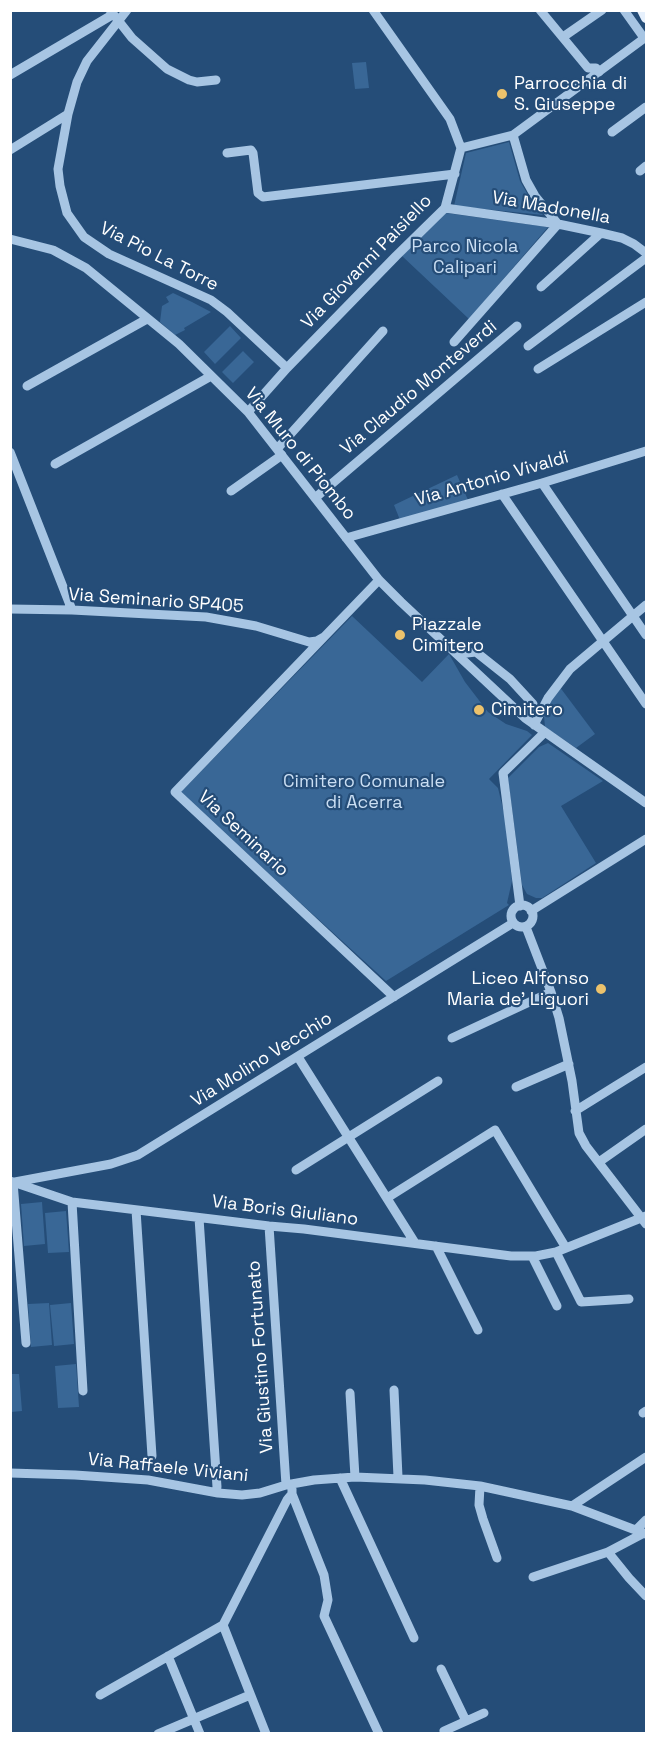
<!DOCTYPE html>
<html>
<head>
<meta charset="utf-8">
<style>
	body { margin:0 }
	#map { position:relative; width:657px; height:1744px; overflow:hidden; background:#254d78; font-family:"Space Grotesk",sans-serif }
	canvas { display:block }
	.frame { position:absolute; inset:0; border:12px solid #fff; pointer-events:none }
</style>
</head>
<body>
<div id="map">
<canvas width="657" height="1744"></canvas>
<div class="frame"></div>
</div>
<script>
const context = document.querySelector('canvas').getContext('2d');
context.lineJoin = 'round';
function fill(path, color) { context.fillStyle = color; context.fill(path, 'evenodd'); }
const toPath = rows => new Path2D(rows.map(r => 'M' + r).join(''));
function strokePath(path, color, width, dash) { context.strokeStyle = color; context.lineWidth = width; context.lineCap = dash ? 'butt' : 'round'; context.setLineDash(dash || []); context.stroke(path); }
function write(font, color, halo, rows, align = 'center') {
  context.font = font + ' "Space Grotesk",sans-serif'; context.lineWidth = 4.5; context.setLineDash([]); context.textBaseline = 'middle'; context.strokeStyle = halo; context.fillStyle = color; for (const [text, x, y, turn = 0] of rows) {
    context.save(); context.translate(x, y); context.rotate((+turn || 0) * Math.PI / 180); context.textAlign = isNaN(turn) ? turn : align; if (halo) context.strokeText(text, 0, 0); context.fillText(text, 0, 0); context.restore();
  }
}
fill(toPath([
	[366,62,369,88,355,89,352,63],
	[509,142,520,181,532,202,543,215,454,206,466,153],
	[446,213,548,227,469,319,402,256],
	[173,293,192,302,211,312,184,328,185,330,175,335,160,322,162,306,169,302,166,297],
	[230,326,241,338,215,364,204,352],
	[243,351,254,362,233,383,222,372],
	[457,475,468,500,400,520,394,505],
	[352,616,422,682,449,654,465,682,488,712,506,724,527,731,532,735,489,779,498,788,505,817,512,881,507,903,509,905,386,981,180,793],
	[559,686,595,734,576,748,545,727,544,716,548,703],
	[548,743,603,781,561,806,596,863,542,898,536,898,527,894,522,885,508,778,539,747],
	[42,1202,45,1244,24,1246,21,1204],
	[66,1211,69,1252,48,1253,45,1213],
	[49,1303,52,1345,31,1347,28,1304],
	[71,1303,74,1344,54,1346,50,1305],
	[76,1364,79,1407,58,1408,55,1366],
	[11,1374,19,1374,22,1411,11,1412]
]), '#396796');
strokePath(toPath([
	[110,10,132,38,167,69,189,80,197,82,216,80],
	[127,10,87,61,77,82,68,114,58,169,60,186,67,213,84,237,109,254,211,300,227,312,287,368],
	[373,10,450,119,461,148],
	[540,10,588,68,596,68,599,72],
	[624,10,644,38],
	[563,37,602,10],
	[10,75,112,15],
	[612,132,646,107],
	[513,135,526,180,535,196,558,224],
	[461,148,513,135,646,37],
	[10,150,68,114],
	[227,153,251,150,253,153,258,193,263,197,455,174],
	[640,171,646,166],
	[445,208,558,224,601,233,622,238,634,244,646,253],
	[10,239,53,250,86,268,179,344,248,412,379,580,401,602,525,718,646,803],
	[541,287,601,233],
	[454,342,558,224],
	[528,346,646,258],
	[538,369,646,302],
	[27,386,147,319],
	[248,412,287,368,396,256,445,208,461,148],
	[277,449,383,331],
	[10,452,72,610],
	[55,464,211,376],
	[542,483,646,635],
	[231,491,282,455],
	[502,494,646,704],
	[315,498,517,326],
	[346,538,542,483,646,451],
	[10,609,72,610,206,617,256,626,309,642,317,641,324,637,379,580],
	[324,637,175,792,394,997],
	[458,654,476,652,510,679,533,704,533,708,525,718],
	[534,725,548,698,570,669,646,605],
	'511 916a11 11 0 1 1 22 0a11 11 0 1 1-22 0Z',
	[520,906,503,773,544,733],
	[531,911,646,839],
	[526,927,551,992,559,1018,572,1081,579,1133,586,1146,646,1224],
	[452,1038,551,992],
	[298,1057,415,1243],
	[516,1087,569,1064],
	[575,1111,646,1067],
	[599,1162,646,1129],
	[296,1170,438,1081],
	[10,1181,72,1202,269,1226,304,1229,511,1256,536,1256,556,1252,646,1216],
	[13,1182,26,1343],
	[15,1182,111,1164,138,1155,513,923],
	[387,1198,495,1130,566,1248],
	[72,1202,83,1391],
	[136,1210,152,1456],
	[199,1218,217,1487],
	[269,1226,286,1485],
	[436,1246,478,1330],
	[556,1252,581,1302,629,1299],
	[532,1256,557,1306],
	[394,1390,398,1477],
	[350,1393,355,1477],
	[643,1413,646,1411],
	[10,1473,75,1475,148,1480,218,1493,242,1495,260,1493,286,1485,314,1480,355,1477,425,1480,480,1486,572,1506,646,1534],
	[340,1478,414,1638],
	[480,1486,479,1505,483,1519,497,1558],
	[292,1489,292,1494,324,1575,328,1600,324,1616,379,1734],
	[572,1506,646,1457],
	[636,1530,646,1520],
	[644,1533,608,1552,629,1578,646,1596],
	[533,1577,608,1552],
	[223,1625,266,1734],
	[168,1656,200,1734],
	[441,1669,466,1721],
	[100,1695,223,1625,287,1500,292,1494],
	[158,1734,250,1695],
	[445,1734,444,1731,484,1713]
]), '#a7c5e3', 9);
strokePath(toPath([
	[642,10,646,18]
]), '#e6f0fc', 10);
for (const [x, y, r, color] of [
	[502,94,6,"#ecc26c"],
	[400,635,6,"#ecc26c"],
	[479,710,6,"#ecc26c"],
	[601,989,6,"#ecc26c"]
]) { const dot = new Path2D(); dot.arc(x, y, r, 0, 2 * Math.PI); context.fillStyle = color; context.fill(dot); strokePath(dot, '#254d78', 2); }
write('18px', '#fff', '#254d78', [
	["Parrocchia di",514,84],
	["S. Giuseppe",514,105],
	["Piazzale",412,625],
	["Cimitero",412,646],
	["Cimitero",491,710],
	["Liceo Alfonso",589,979,"right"],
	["Maria de' Liguori",589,1000,"right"]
], 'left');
write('18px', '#fff', '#254d78', [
	["Via Madonella",551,208,10],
	["Via Pio La Torre",159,257,27],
	["Via Giovanni Paisiello",367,262,-46],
	["Via Claudio Monteverdi",419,388,-40],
	["Via Muro di Piombo",300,454,51],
	["Via Antonio Vivaldi",492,479,-16],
	["Via Seminario SP405",156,601,4],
	["Via Seminario",243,834,43],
	["Via Molino Vecchio",262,1060,-32],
	["Via Boris Giuliano",285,1211,7],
	["Via Giustino Fortunato",261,1357,-94],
	["Via Raffaele Viviani",168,1468,6]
]);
write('18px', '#cadef3', '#254d78', [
	["Parco Nicola",465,247],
	["Calipari",465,268],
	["Cimitero Comunale",364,782],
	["di Acerra",364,803]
]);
</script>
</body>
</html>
